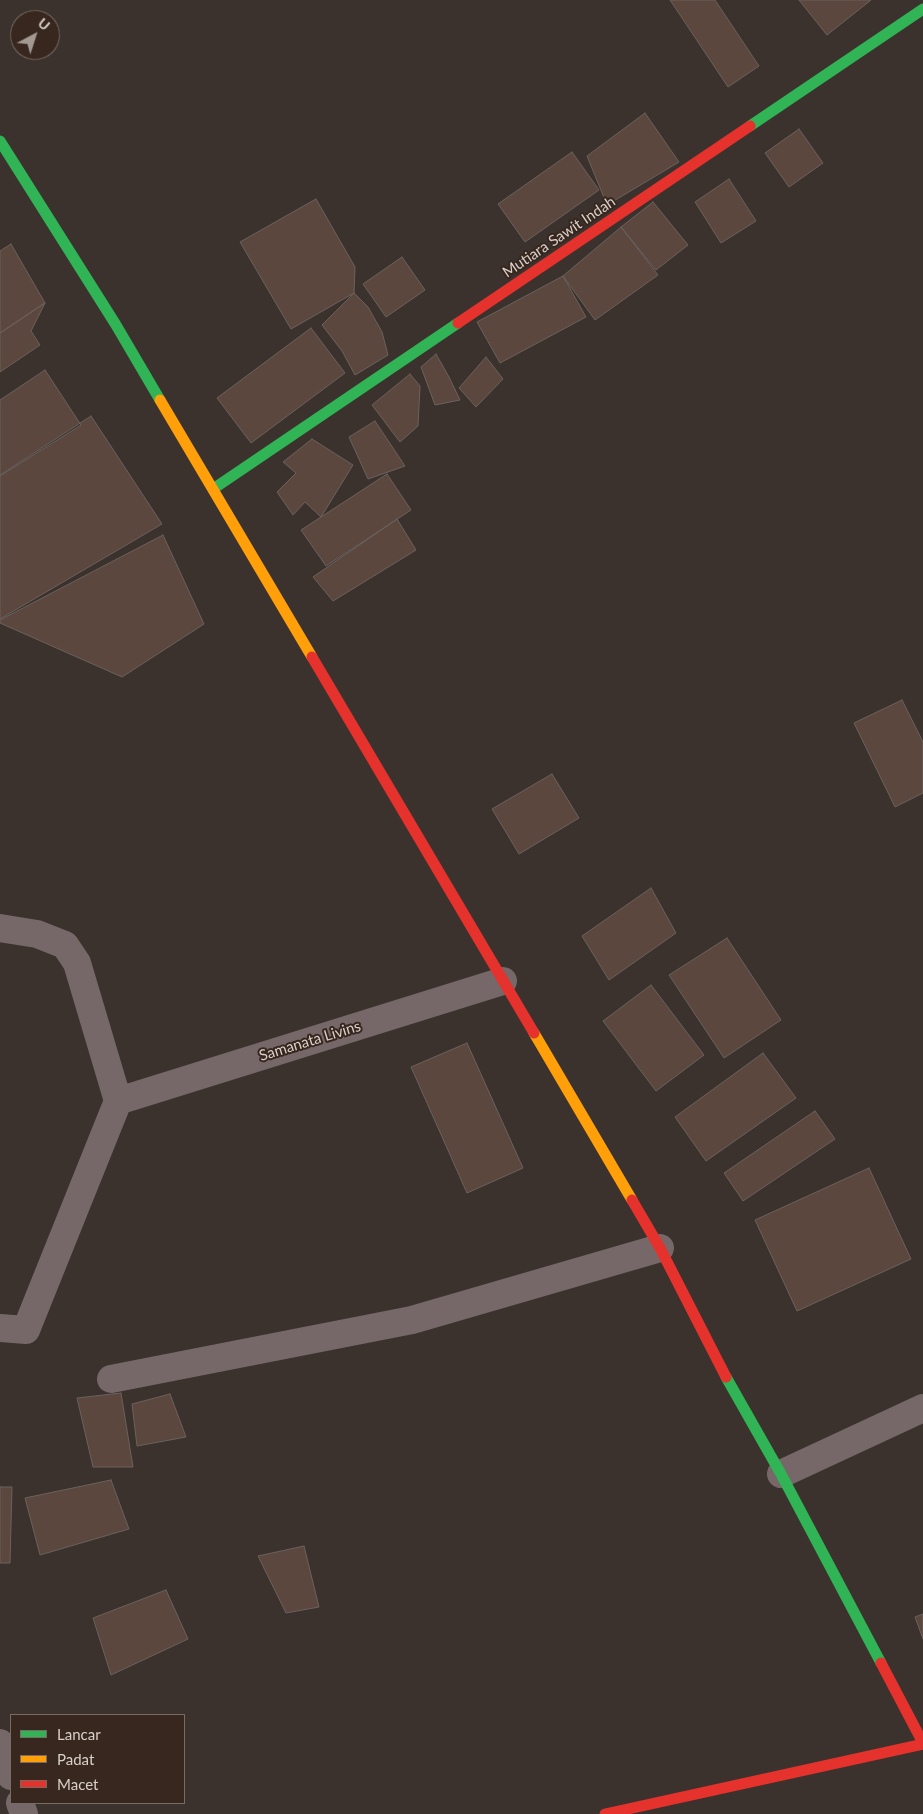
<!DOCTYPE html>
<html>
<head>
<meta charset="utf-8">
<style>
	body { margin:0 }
	#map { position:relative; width:923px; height:1814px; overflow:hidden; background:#3b322e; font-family:Lato,sans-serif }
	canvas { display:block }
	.legend { position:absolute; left:10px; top:1714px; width:175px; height:90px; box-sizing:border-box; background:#37271f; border:1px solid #786b63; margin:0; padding:6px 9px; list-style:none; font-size:15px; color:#dad0ca }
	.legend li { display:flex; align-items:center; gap:10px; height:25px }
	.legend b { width:25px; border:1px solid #786b63 }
	.north { position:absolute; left:10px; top:10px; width:50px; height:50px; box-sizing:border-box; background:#37271f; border:1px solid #786b63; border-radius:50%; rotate:40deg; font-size:14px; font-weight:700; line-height:20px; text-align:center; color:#dad0ca }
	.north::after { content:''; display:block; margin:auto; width:18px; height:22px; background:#a29993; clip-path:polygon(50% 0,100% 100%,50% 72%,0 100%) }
</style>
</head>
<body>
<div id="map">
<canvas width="923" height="1814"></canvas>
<ul class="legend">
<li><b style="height:6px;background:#30b455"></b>Lancar</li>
<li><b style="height:6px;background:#ff9f0a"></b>Padat</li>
<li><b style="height:6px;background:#e5322d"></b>Macet</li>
</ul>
<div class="north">U</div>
</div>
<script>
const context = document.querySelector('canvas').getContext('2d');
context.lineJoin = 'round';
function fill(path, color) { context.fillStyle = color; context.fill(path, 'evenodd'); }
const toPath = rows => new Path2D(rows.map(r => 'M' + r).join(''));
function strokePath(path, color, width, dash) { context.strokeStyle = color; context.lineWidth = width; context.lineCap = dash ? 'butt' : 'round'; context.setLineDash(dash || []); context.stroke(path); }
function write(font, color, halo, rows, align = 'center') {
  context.font = font + ' Lato,sans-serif'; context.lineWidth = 4; context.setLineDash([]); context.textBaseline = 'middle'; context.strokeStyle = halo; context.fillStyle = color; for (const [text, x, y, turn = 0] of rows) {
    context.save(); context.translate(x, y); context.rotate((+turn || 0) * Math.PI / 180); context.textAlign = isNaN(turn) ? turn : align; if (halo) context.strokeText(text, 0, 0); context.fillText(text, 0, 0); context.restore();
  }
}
const building = toPath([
	[670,0,715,0,759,66,728,87,670,0],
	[799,0,871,0,827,35,799,0],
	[645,113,679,162,607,205,587,156,645,113],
	[799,129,823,163,789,187,765,153,799,129],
	[572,152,599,190,525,242,498,204,572,152],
	[729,179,756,221,721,243,695,202,729,179],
	[316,199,355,267,354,293,291,329,240,242,316,199],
	[653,202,688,245,656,270,621,227,653,202],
	[621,227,658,275,595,320,563,276,621,227],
	[11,244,45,303,0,333,0,251,11,244],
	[402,257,425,290,386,317,363,284,402,257],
	[563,276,586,317,500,363,477,322,563,276],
	[354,293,368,307,382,332,388,355,355,375,342,351,322,325,354,293],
	[45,303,31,331,40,345,0,372,0,333,45,303],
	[311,328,345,373,251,443,217,398,311,328],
	[436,354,449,377,460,400,435,405,421,367,436,354],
	[486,357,503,379,476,407,459,388,486,357],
	[45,370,81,425,0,476,0,400,45,370],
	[410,374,420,386,418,426,400,442,372,405,410,374],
	[91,416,162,524,0,619,0,475,91,416],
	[375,421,405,466,368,479,349,437,375,421],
	[312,439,353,465,321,517,305,502,293,515,277,492,296,473,283,462,312,439],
	[387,474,411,510,326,566,301,530,387,474],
	[397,519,416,550,333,601,313,577,397,519],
	[163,535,204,624,122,677,0,623,0,620,163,535],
	[902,700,923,742,923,793,895,807,854,723,902,700],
	[552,774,579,818,519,854,492,809,552,774],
	[651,888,676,933,609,980,582,936,651,888],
	[727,938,781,1020,724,1058,669,975,727,938],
	[651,985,704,1055,656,1091,603,1021,651,985],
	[467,1043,523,1168,467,1193,411,1067,467,1043],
	[763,1053,796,1098,706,1161,675,1117,763,1053],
	[815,1111,835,1139,743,1201,724,1173,815,1111],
	[869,1168,911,1259,797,1311,755,1220,869,1168],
	[121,1393,133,1467,93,1467,77,1398,121,1393],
	[170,1394,186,1437,137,1446,132,1404,170,1394],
	[111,1480,129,1529,40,1555,25,1498,111,1480],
	[0,1487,12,1487,10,1563,0,1563,0,1487],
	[304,1546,319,1607,286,1613,258,1556,304,1546],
	[166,1590,188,1639,111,1675,93,1618,166,1590],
	[923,1614,923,1639,915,1617,923,1614]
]);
fill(building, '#5b473d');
strokePath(building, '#6a625f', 1);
strokePath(toPath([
	[0,928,37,934,65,945,77,963,118,1101],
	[0,1328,26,1330,118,1101,503,981],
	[111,1379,412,1320,660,1248],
	[781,1474,923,1408],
	[0,1743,11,1776],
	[20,1803,24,1814]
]), '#766868', 28);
strokePath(toPath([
	[750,126,923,9],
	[0,141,116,325,160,400],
	[213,489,458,323],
	[726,1377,781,1474,881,1663]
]), '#30b455', 11);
strokePath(toPath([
	[160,400,312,657],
	[534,1033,632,1200]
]), '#ff9f0a', 11);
strokePath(toPath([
	[458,323,750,126],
	[312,657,534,1033],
	[632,1200,660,1248,726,1377],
	[881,1663,923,1743],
	[605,1814,923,1744]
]), '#e5322d', 11);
write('15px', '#dad0ca', '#37271f', [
	["Mutiara Sawit Indah",559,237,-34],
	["Samanata Livins",310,1041,-17]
]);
</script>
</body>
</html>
